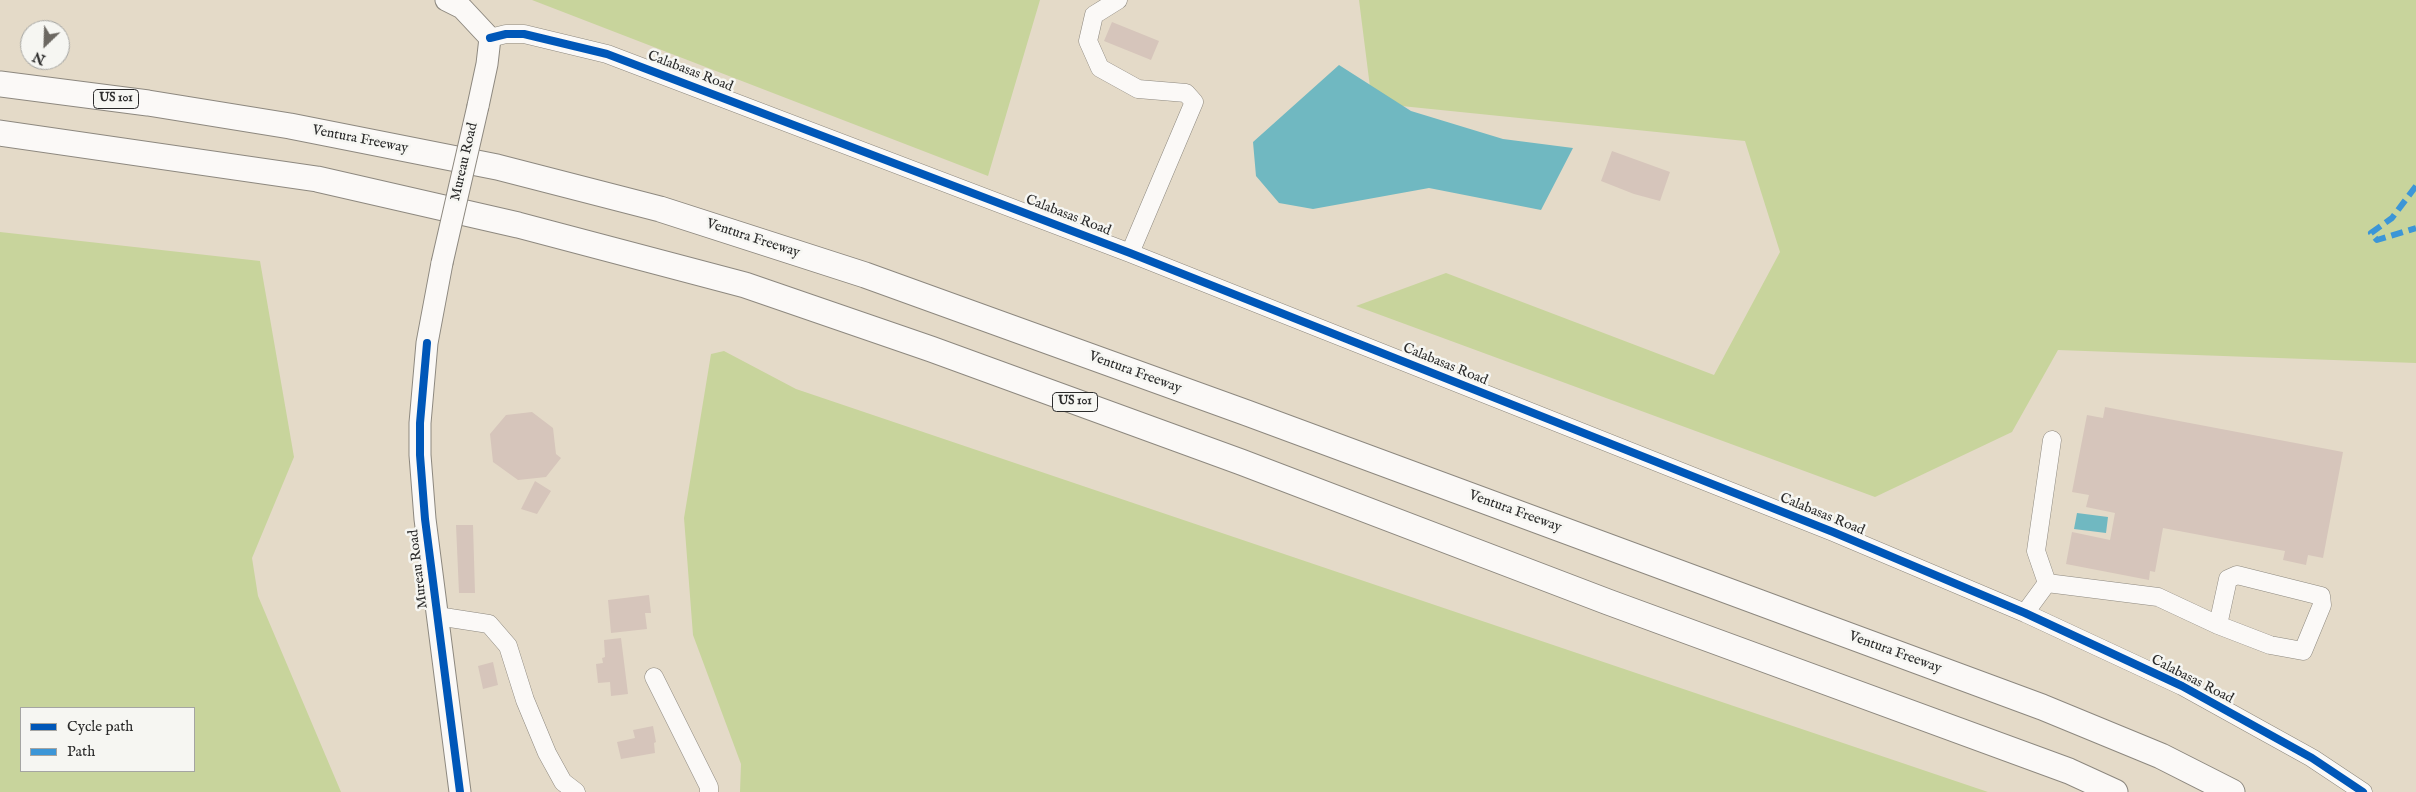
<!DOCTYPE html>
<html>
<head>
<meta charset="utf-8">
<style>
	body { margin:0 }
	#map { position:relative; width:2416px; height:792px; overflow:hidden; background:#e4dac8; font-family:"IM FELL English",serif }
	canvas { display:block }
	.legend { position:absolute; left:20px; top:707px; width:175px; height:65px; box-sizing:border-box; background:#f6f6f2; border:1px solid #a5a5a2; margin:0; padding:6px 9px; list-style:none; font-size:15px; color:#2b2b2b }
	.legend li { display:flex; align-items:center; gap:10px; height:25px }
	.legend b { width:25px; border:1px solid #a5a5a2 }
	.north { position:absolute; left:20px; top:20px; width:50px; height:50px; box-sizing:border-box; background:#f6f6f2; border:1px solid #a5a5a2; border-radius:50%; rotate:204deg; font-size:14px; font-weight:700; line-height:20px; text-align:center; color:#2b2b2b }
	.north::after { content:''; display:block; margin:auto; width:18px; height:22px; background:#6c6862; clip-path:polygon(50% 0,100% 100%,50% 72%,0 100%) }
</style>
</head>
<body>
<div id="map">
<canvas width="2416" height="792"></canvas>
<ul class="legend">
<li><b style="height:6px;background:#0057b8"></b>Cycle path</li>
<li><b style="height:6px;background:#3c96d7"></b>Path</li>
</ul>
<div class="north">N</div>
</div>
<script>
const context = document.querySelector('canvas').getContext('2d');
context.lineJoin = 'round';
function fill(path, color) { context.fillStyle = color; context.fill(path, 'evenodd'); }
const toPath = rows => new Path2D(rows.map(r => 'M' + r).join(''));
function strokePath(path, color, width, dash) { context.strokeStyle = color; context.lineWidth = width; context.lineCap = dash ? 'butt' : 'round'; context.setLineDash(dash || []); context.stroke(path); }
function write(font, color, halo, rows, align = 'center') {
  context.font = font + ' "IM FELL English",serif'; context.lineWidth = 5; context.setLineDash([]); context.textBaseline = 'middle'; context.strokeStyle = halo; context.fillStyle = color; for (const [text, x, y, turn = 0] of rows) {
    context.save(); context.translate(x, y); context.rotate((+turn || 0) * Math.PI / 180); context.textAlign = isNaN(turn) ? turn : align; if (halo) context.strokeText(text, 0, 0); context.fillText(text, 0, 0); context.restore();
  }
}
fill(toPath([
	[532,0,1040,0,988,176],
	[1359,0,2416,0,2416,363,2058,350,2012,432,1875,497,1356,306,1446,273,1714,375,1780,252,1745,141,1372,103],
	[0,232,260,261,294,457,252,558,258,596,341,792,0,792],
	[194,708,194,771,21,771,21,708],
	[724,351,796,389,1988,792,740,792,741,764,693,635,684,518,711,354]
]), '#c8d49c');
fill(toPath([
	[1339,65,1411,111,1503,139,1573,148,1541,210,1429,188,1313,209,1279,203,1256,176,1253,142],
	[2077,513,2108,517,2106,533,2074,529]
]), '#70b8c1');
fill(toPath([
	[1112,22,1159,41,1151,60,1104,41],
	[1612,151,1670,172,1660,201,1634,194,1601,181],
	[2105,407,2343,452,2323,558,2308,555,2306,565,2283,560,2285,551,2163,528,2155,572,2150,571,2149,580,2066,564,2072,532,2110,540,2115,513,2086,507,2089,495,2072,492,2087,415,2103,418],
	[532,412,553,428,556,454,561,458,546,477,518,480,493,462,490,434,506,415],
	[535,481,551,491,537,514,521,509],
	[456,525,473,525,475,593,459,593],
	[649,595,651,613,645,613,647,629,611,633,608,600],
	[621,638,628,694,611,696,610,682,598,683,596,664,603,663,602,658,605,657,604,640],
	[493,662,498,685,483,689,478,666],
	[653,726,656,742,654,743,655,753,621,759,617,742,635,738,633,730]
]), '#d6c5bb');
const minor = toPath([
	[1118,0,1094,15,1088,41,1100,68,1138,89,1186,93,1194,102,1130,253],
	[490,38,506,34,524,34,607,54,1130,253,1833,532,2025,613,2182,686,2312,758,2363,792],
	[2047,583,2036,551,2052,440],
	[2025,613,2047,583,2158,597,2218,625,2270,645,2303,651,2322,605,2321,596,2237,575,2228,579,2218,625],
	[437,616,489,624,508,646,525,700,547,753,563,782,576,792],
	[654,677,709,787,709,792]
]);
const major = toPath([
	[446,0,462,8,490,38,487,64,478,106],
	[442,263,427,343,420,423,420,455,425,519,460,792]
]);
const highway = toPath([
	[0,84,148,103,290,126,497,167,660,209,865,275,1247,413,2042,707,2161,756,2232,792],
	[0,133,317,179,518,225,745,285,931,349,1241,462,1608,602,2069,771,2115,792]
]);
strokePath(minor, '#8d887f', 19);
strokePath(major, '#8d887f', 23);
strokePath(highway, '#8d887f', 27);
strokePath(minor, '#fbf9f7', 18);
strokePath(major, '#fbf9f7', 21);
strokePath(highway, '#fbf9f7', 25);
const majorBridge = toPath([
	[442,263,478,106]
]);
strokePath(majorBridge, '#8d887f', 23, []);
strokePath(majorBridge, '#fbf9f7', 21);
strokePath(toPath([
	[2416,186,2392,218,2371,233,2377,240,2416,228]
]), '#3c96d7', 6, [12, 6]);
strokePath(toPath([
	[490,38,506,34,524,34,607,54,1130,253,1833,532,2025,613,2182,686,2312,758,2363,792],
	[427,343,420,423,420,455,425,519,460,792]
]), '#0057b8', 8);
for (const [x, y, w] of [
	[116,99,45],
	[1075,402,45]
]) { const box = new Path2D(); box.roundRect(x - w / 2, y - 9.5, w, 19, 4); context.fillStyle = '#f6f6f2'; context.fill(box); strokePath(box, '#2b2b2b', 1); }
write('bold 12px', '#2b2b2b', null, [
	["US 101",116,99],
	["US 101",1075,402]
]);
write('14px', '#2b2b2b', '#f6f6f2', [
	["Calabasas Road",690,72,21],
	["Ventura Freeway",360,140,11],
	["Mureau Road",465,162,-77],
	["Calabasas Road",1068,216,21],
	["Ventura Freeway",753,239,18],
	["Calabasas Road",1445,365,22],
	["Ventura Freeway",1135,373,20],
	["Ventura Freeway",1515,512,20],
	["Calabasas Road",1822,515,22],
	["Mureau Road",419,569,-97],
	["Ventura Freeway",1895,653,20],
	["Calabasas Road",2192,680,27]
]);
</script>
</body>
</html>
